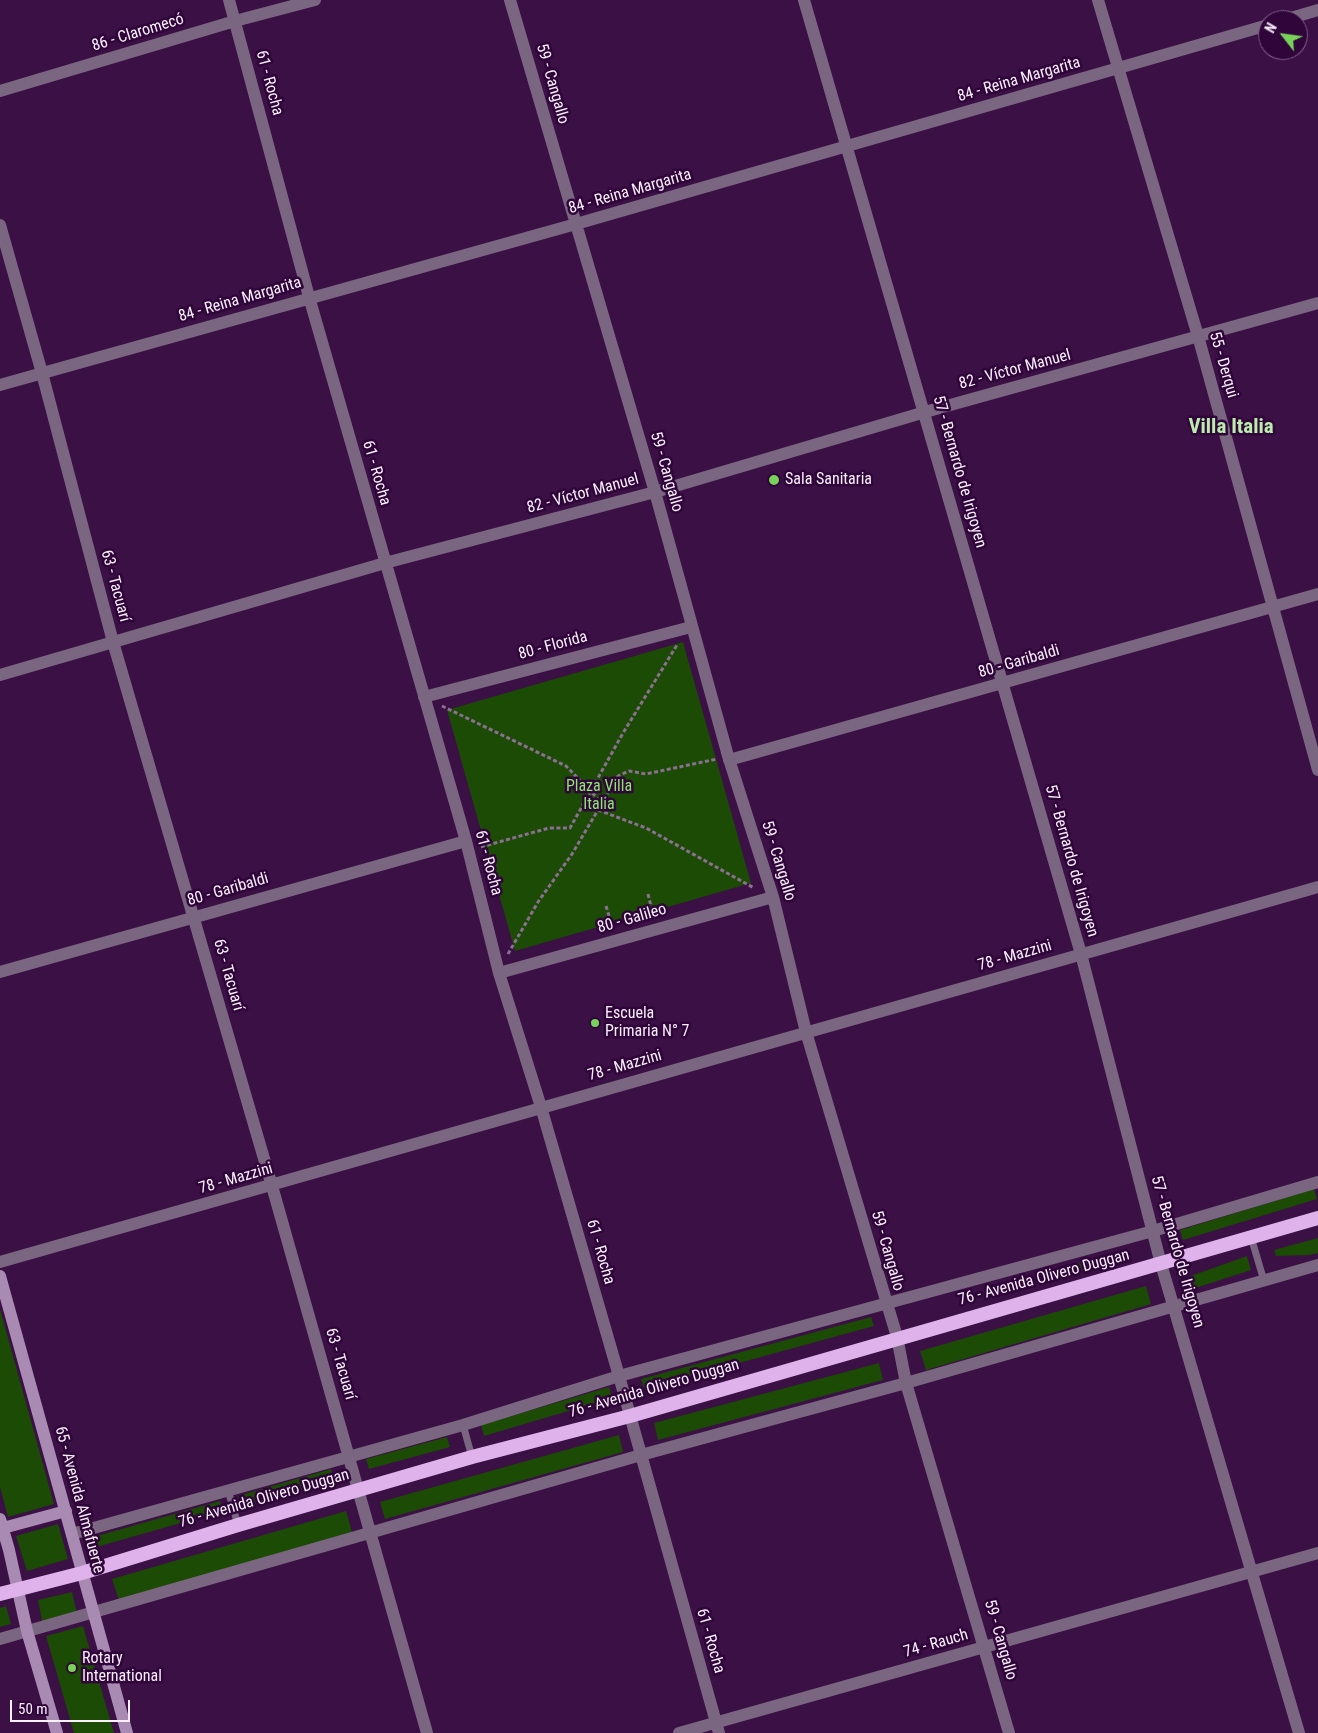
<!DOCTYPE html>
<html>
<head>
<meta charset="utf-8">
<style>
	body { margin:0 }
	#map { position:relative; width:1318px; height:1733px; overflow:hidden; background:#3a1045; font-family:"Roboto Condensed",sans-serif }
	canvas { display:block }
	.north { position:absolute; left:1258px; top:10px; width:50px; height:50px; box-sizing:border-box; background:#2f053a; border:1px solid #806388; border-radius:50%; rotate:300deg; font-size:14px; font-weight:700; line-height:20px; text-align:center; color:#faf0fd }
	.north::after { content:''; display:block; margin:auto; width:18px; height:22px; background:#78d259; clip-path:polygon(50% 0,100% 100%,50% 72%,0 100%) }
	.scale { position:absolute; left:10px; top:1700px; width:120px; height:22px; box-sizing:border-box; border:2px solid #faf0fd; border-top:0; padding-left:6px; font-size:15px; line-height:18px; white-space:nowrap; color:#faf0fd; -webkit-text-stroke:4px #2f053a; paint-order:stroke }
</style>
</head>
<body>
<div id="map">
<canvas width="1318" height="1733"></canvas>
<div class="north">N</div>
<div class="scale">50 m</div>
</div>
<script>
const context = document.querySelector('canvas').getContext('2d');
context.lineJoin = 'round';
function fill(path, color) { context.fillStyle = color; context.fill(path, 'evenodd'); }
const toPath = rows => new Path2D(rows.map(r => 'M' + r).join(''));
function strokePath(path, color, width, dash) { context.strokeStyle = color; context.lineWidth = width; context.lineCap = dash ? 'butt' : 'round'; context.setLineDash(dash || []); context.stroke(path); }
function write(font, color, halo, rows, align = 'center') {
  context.font = font + ' "Roboto Condensed",sans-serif'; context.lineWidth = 5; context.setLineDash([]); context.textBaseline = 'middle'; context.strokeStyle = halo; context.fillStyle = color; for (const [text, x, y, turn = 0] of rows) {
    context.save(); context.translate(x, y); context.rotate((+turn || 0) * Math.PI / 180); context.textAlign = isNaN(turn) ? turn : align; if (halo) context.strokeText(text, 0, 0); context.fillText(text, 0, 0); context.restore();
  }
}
fill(toPath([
	[683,642,751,883,515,951,447,710],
	[1314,1189,1317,1199,1183,1240,1180,1230],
	[1318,1238,1318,1253,1310,1255,1276,1256,1274,1250],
	[1124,1251,1126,1258,1046,1280,1044,1273],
	[1247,1256,1251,1270,1183,1292,1188,1277],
	[1146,1286,1151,1304,926,1370,920,1351],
	[0,1309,54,1504,8,1517,0,1487],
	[871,1317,874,1326,644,1389,641,1379],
	[879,1363,883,1380,658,1440,654,1423],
	[609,1387,612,1398,484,1436,481,1425],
	[619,1435,623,1452,385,1519,380,1502],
	[447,1437,450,1447,369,1469,366,1459],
	[331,1469,334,1480,241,1507,238,1496],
	[220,1501,223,1511,93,1548,90,1538],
	[346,1511,352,1532,119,1600,112,1579],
	[58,1524,68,1559,27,1571,16,1536],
	[72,1592,77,1613,42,1621,38,1600],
	[6,1606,11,1624,0,1627,0,1608],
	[83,1626,114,1733,74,1733,46,1636]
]), '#1b4b04');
strokePath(toPath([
	[442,706,566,766,602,803],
	[598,810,646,828,754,888],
	[481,847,549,828,570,828,623,733,677,645],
	[648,894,654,918],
	[606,906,613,929],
	[508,954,538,902,572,854,618,776,629,771,646,774,717,759]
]), '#8c6f93', 3, [4, 2.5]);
strokePath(toPath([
	[1251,1237,1264,1281],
	[463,1425,472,1457],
	[228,1490,238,1525]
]), '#7a6680', 7);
strokePath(toPath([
	[229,0,309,297,466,841,499,973,541,1107,619,1376,719,1733],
	[510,0,655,492,728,756,773,897,806,1032,897,1337,906,1383,1009,1733],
	[804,0,1081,954,1161,1264,1299,1733],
	[1098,0,1198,336,1318,770],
	[1284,20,1318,10],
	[0,91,235,21,315,0],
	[0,225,42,373,113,642,272,1186,427,1733],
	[0,385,576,224,1268,25],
	[0,675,385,563,655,492,925,412,1318,303],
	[424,697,691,627],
	[729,760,1318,594],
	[0,972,466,841],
	[499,973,773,897],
	[0,1262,1318,887],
	[72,1534,463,1425,619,1376,1153,1231,1318,1182],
	[0,1639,641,1455,906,1383,1318,1265],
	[679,1733,1318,1553]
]), '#7a6680', 12);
strokePath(toPath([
	[0,1276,127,1733],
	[0,1519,9,1550,27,1631,57,1733],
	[3,1528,66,1511]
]), '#a98ab3', 12);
strokePath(toPath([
	[0,1594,82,1573,238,1525,472,1457,630,1416,1318,1218]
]), '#dfb2ec', 14);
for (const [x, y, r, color] of [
	[774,480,6,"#78d259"],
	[595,1023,5,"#78d259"],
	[72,1668,5,"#78d259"]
]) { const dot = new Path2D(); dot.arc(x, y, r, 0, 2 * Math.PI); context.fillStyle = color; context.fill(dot); strokePath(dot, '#2f053a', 2); }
write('16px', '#faf0fd', '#2f053a', [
	["86 - Claromecó",138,33,-17],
	["84 - Reina Margarita",1019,80,-16],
	["61 - Rocha",269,83,75],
	["59 - Cangallo",552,84,74],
	["84 - Reina Margarita",630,192,-16],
	["84 - Reina Margarita",240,300,-16],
	["55 - Derqui",1223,365,74],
	["82 - Víctor Manuel",1015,370,-15],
	["59 - Cangallo",666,472,74],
	["57 - Bernardo de Irigoyen",959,472,74],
	["61 - Rocha",376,473,74],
	["82 - Víctor Manuel",583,494,-15],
	["63 - Tacuarí",115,586,75],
	["80 - Florida",553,646,-15],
	["80 - Garibaldi",1019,662,-16],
	["59 - Cangallo",778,861,73],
	["57 - Bernardo de Irigoyen",1071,861,74],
	["61 - Rocha",488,863,75],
	["80 - Garibaldi",228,890,-16],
	["80 - Galileo",632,919,-16],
	["78 - Mazzini",1015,956,-16],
	["63 - Tacuarí",228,975,74],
	["78 - Mazzini",625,1066,-16],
	["78 - Mazzini",236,1179,-16],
	["59 - Cangallo",887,1251,74],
	["61 - Rocha",600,1252,74],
	["57 - Bernardo de Irigoyen",1177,1252,74],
	["76 - Avenida Olivero Duggan",1044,1278,-15],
	["63 - Tacuarí",340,1364,74],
	["76 - Avenida Olivero Duggan",654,1389,-16],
	["76 - Avenida Olivero Duggan",264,1499,-16],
	["65 - Avenida Almafuerte",79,1500,75],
	["59 - Cangallo",1000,1640,74],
	["61 - Rocha",710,1641,74],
	["74 - Rauch",936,1644,-16]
]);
write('16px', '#faf0fd', '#2f053a', [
	["Sala Sanitaria",785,480],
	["Escuela",605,1014],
	["Primaria N° 7",605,1032],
	["Rotary",82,1659],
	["International",82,1677]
], 'left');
write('16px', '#8ae86a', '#2f053a', [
	["Plaza Villa",599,787],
	["Italia",599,805]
]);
write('bold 21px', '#bcedad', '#2f053a', [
	["Villa Italia",1231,428]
]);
</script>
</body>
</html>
